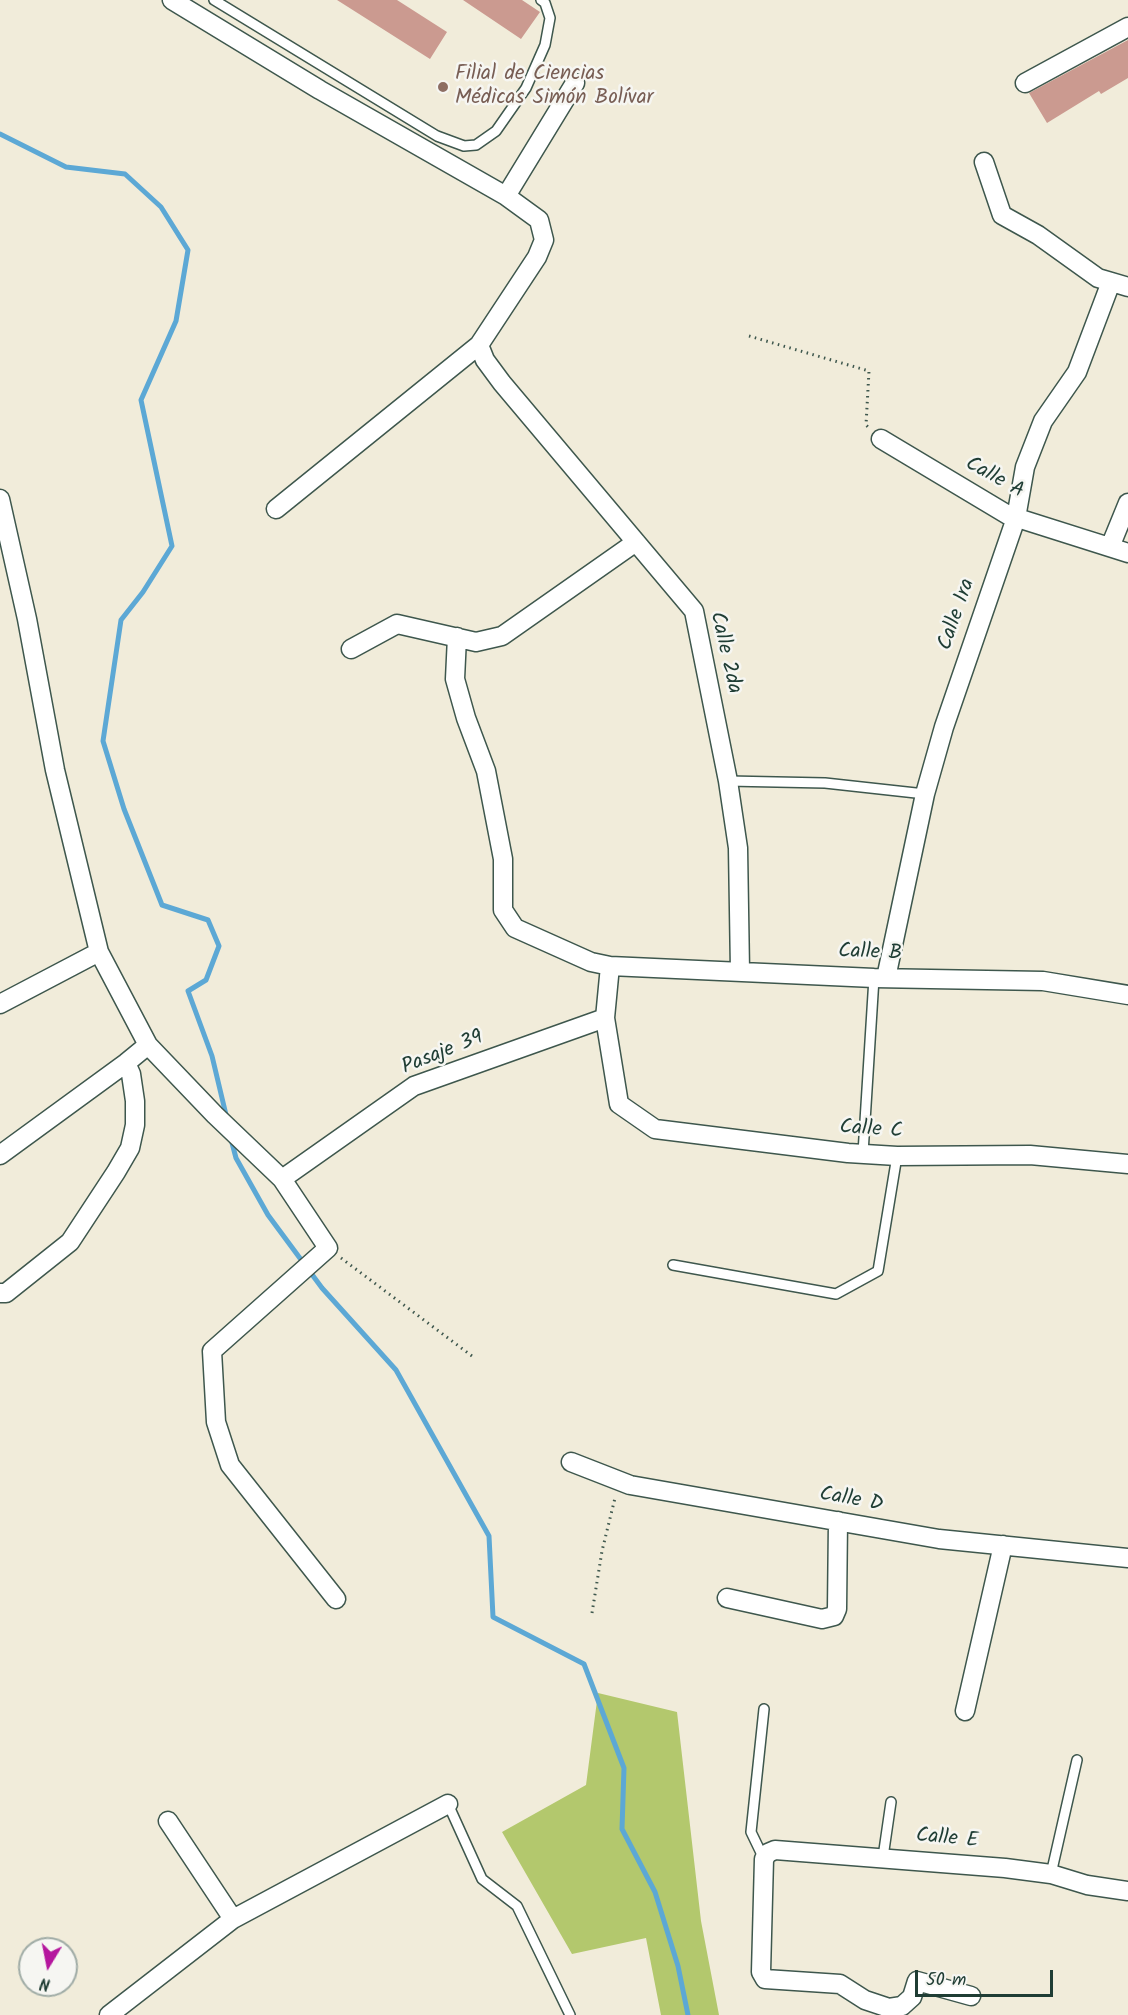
<!DOCTYPE html>
<html>
<head>
<meta charset="utf-8">
<style>
	body { margin:0 }
	#map { position:relative; width:1128px; height:2015px; overflow:hidden; background:#f1ecda; font-family:Kalam,sans-serif }
	canvas { display:block }
	.north { position:absolute; left:18px; top:1937px; width:60px; height:60px; box-sizing:border-box; background:#f6f6f2; border:2px solid #a0aca6; border-radius:50%; rotate:190deg; font-size:16px; font-weight:700; line-height:24px; text-align:center; color:#1f3d34 }
	.north::after { content:''; display:block; margin:auto; width:21px; height:27px; background:#b5179e; clip-path:polygon(50% 0,100% 100%,50% 72%,0 100%) }
	.scale { position:absolute; left:915px; top:1970px; width:138px; height:27px; box-sizing:border-box; border:3px solid #1f3d34; border-top:0; padding-left:8px; font-size:18px; line-height:21px; white-space:nowrap; color:#1f3d34; -webkit-text-stroke:4px #f6f6f2; paint-order:stroke }
</style>
</head>
<body>
<div id="map">
<canvas width="1128" height="2015"></canvas>
<div class="north">N</div>
<div class="scale">50 m</div>
</div>
<script>
const context = document.querySelector('canvas').getContext('2d');
context.lineJoin = 'round';
function fill(path, color) { context.fillStyle = color; context.fill(path, 'evenodd'); }
const toPath = rows => new Path2D(rows.map(r => 'M' + r).join(''));
function strokePath(path, color, width, dash) { context.strokeStyle = color; context.lineWidth = width; context.lineCap = dash ? 'butt' : 'round'; context.setLineDash(dash || []); context.stroke(path); }
function write(font, color, halo, rows, align = 'center') {
  context.font = font + ' Kalam,sans-serif'; context.lineWidth = 5; context.setLineDash([]); context.textBaseline = 'middle'; context.strokeStyle = halo; context.fillStyle = color; for (const [text, x, y, turn = 0] of rows) {
    context.save(); context.translate(x, y); context.rotate((+turn || 0) * Math.PI / 180); context.textAlign = isNaN(turn) ? turn : align; if (halo) context.strokeText(text, 0, 0); context.fillText(text, 0, 0); context.restore();
  }
}
fill(toPath([
	[598,1693,677,1712,701,1921,719,2015,661,2015,646,1938,572,1954,502,1832,586,1785]
]), '#b3c86d');
strokePath(toPath([
	[0,134,66,167,125,174,161,207,188,250,176,321,141,400,172,546,143,592,121,620,103,741,124,809,162,905,208,920,219,946,206,980,188,991,212,1056,227,1119],
	[231,1139,236,1158,268,1215,322,1288,396,1370,489,1536,493,1617,584,1664,624,1768,622,1829,655,1892,678,1966,688,2015]
]), '#5ca8d5', 5);
fill(toPath([
	[337,0,397,0,447,32,430,59],
	[463,0,522,0,540,12,521,39],
	[1128,40,1128,78,1101,94,1099,91,1047,123,1029,93]
]), '#cb9a90');
const lane = toPath([
	[214,0,437,136,464,146,476,145,496,131,526,88,545,45,550,18,545,3,541,0],
	[728,781,825,783,925,794],
	[863,1153,874,978],
	[673,1265,836,1294,878,1271,897,1156],
	[764,1709,751,1832,764,1859],
	[448,1804,482,1879,517,1906,570,2015],
	[883,1857,891,1802],
	[1051,1874,1077,1760]
]);
const street = toPath([
	[172,0,320,90,506,196,539,220,544,240,537,257,479,345,276,509],
	[1025,83,1128,27],
	[984,162,1002,215,1038,235,1098,278,1128,287],
	[506,196,575,83],
	[479,345,485,360,502,383,694,611,728,781,738,848,740,971],
	[881,439,1008,515,1128,553],
	[0,499,27,619,55,770,99,952,148,1045,126,1063,0,1155],
	[1110,547,1128,503],
	[457,637,455,679,466,718,486,771,503,859,503,910,515,928,591,962,610,966,874,978,1043,981,1128,995],
	[351,649,397,624,476,642,502,636,636,542],
	[610,966,605,1018,619,1104,655,1129,848,1153,897,1156,1030,1155,1128,1164],
	[886,978,925,794,944,727,1016,518,1025,467,1043,421,1077,372,1111,282],
	[0,1004,99,952],
	[148,1045,215,1115,282,1179,328,1248,212,1351,216,1422,230,1465,336,1599],
	[282,1179,414,1086,605,1018],
	[0,1293,6,1293,70,1242,116,1172,130,1148,135,1125,135,1101,131,1074,126,1063],
	[571,1462,630,1485,939,1539,1128,1558],
	[727,1598,822,1619,834,1616,837,1609,838,1521],
	[965,1711,1003,1545],
	[168,1821,233,1919],
	[971,1996,917,1981,912,1997,902,2006,889,2008,865,2000,840,1984,765,1979,761,1972,764,1859,768,1853,775,1850,1005,1868,1051,1874,1087,1885,1128,1891],
	[109,2015,233,1919,448,1804]
]);
strokePath(lane, '#3e574d', 12);
strokePath(street, '#3e574d', 21);
strokePath(toPath([
	[749,336,869,371,866,425,868,427],
	[341,1258,472,1356],
	[592,1613,602,1551,615,1498]
]), '#3e574d', 3, [1.5, 4.5]);
strokePath(lane, '#fff', 9);
strokePath(street, '#fff', 18);
for (const [x, y, r, color] of [
	[443,87,6,"#8d6e63"]
]) { const dot = new Path2D(); dot.arc(x, y, r, 0, 2 * Math.PI); context.fillStyle = color; context.fill(dot); strokePath(dot, '#f6f6f2', 2); }
write('21px', '#785e54', '#f6f6f2', [
	["Filial de Ciencias",455,75],
	["Médicas Simón Bolívar",455,99]
], 'left');
write('21px', '#1f3d34', '#f6f6f2', [
	["Calle A",994,479,29],
	["Calle 1ra",958,615,-71],
	["Calle 2da",724,653,77],
	["Calle B",870,954,2],
	["Pasaje 39",443,1054,-22],
	["Calle C",871,1131,4],
	["Calle D",851,1501,10],
	["Calle E",947,1840,5]
]);
</script>
</body>
</html>
